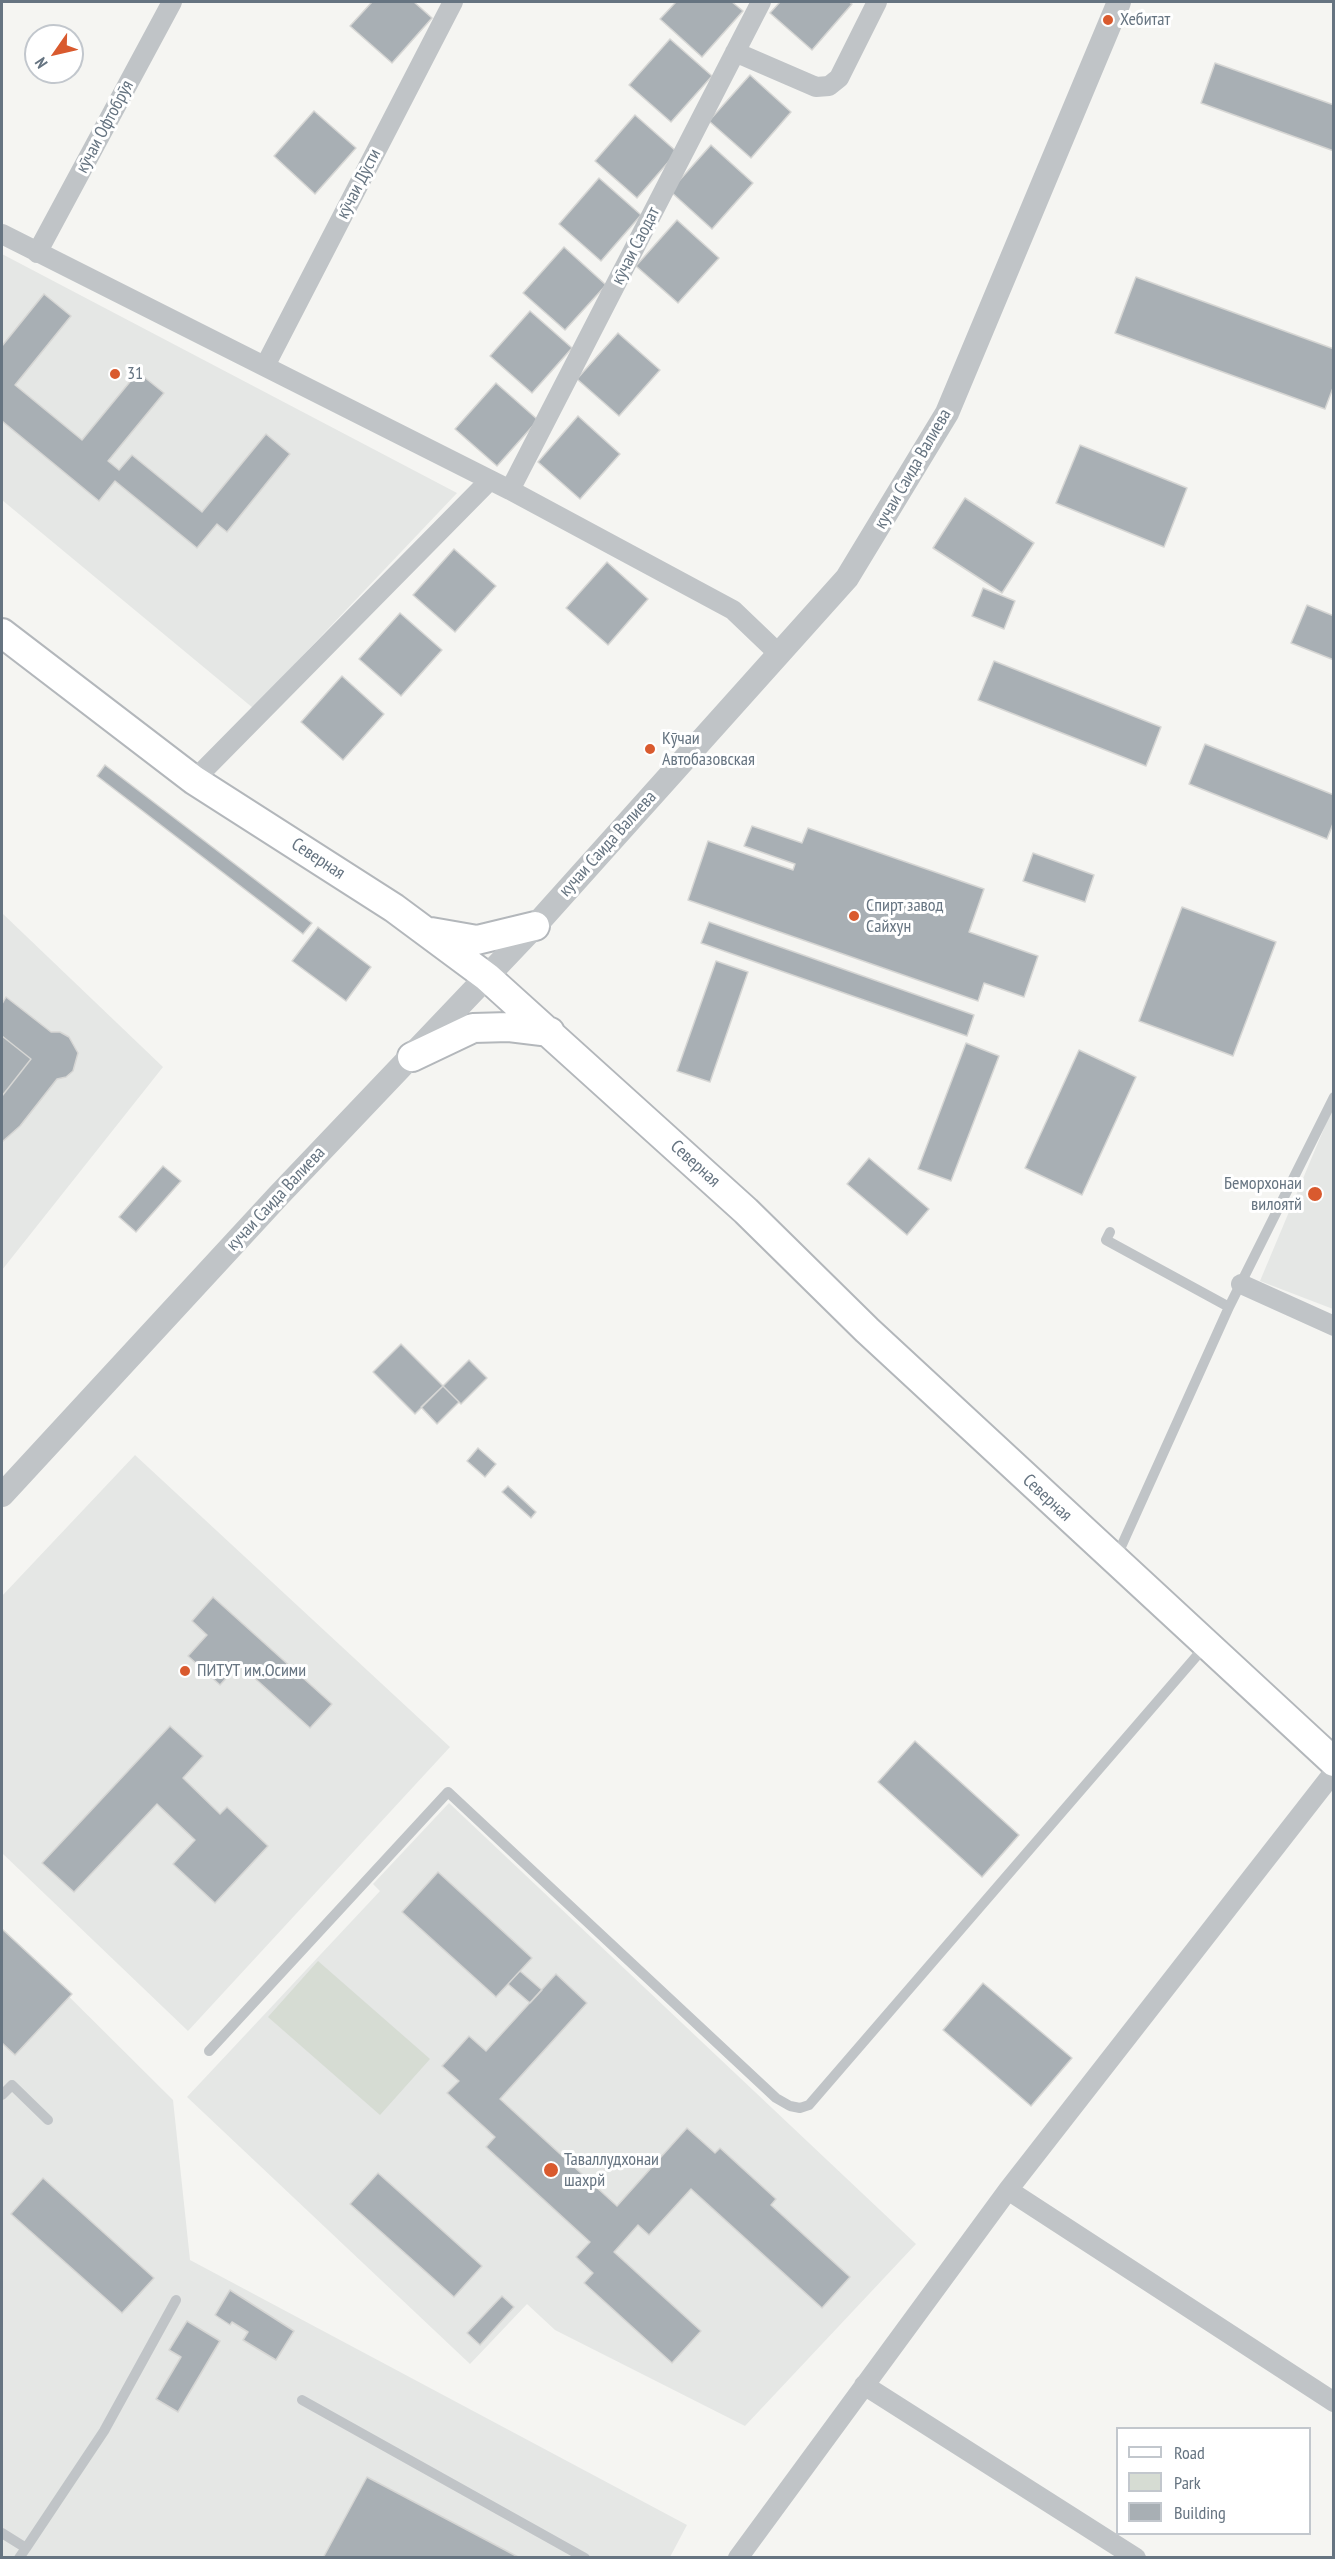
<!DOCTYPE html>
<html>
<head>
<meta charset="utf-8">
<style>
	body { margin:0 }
	#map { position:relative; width:1335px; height:2559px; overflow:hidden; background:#f5f5f2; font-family:"PT Sans Narrow",sans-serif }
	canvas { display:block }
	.frame { position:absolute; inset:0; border:3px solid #667481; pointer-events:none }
	.legend { position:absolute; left:1116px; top:2427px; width:195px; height:108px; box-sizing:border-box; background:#fff; border:2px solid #c2c7cd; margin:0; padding:8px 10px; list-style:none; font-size:18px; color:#667481 }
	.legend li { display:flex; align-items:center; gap:12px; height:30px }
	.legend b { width:30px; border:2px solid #c2c7cd }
	.north { position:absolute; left:24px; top:24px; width:60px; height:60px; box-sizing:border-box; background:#fff; border:2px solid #c2c7cd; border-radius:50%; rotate:236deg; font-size:16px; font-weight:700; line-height:24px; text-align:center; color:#667481 }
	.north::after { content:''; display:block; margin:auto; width:21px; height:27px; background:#d95a2e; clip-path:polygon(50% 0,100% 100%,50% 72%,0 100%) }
</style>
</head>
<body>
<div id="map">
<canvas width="1335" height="2559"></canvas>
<div class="frame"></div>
<ul class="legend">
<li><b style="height:8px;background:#fff"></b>Road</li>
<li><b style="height:16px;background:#d6dcd3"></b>Park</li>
<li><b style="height:16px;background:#a8afb4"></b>Building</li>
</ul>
<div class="north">N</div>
</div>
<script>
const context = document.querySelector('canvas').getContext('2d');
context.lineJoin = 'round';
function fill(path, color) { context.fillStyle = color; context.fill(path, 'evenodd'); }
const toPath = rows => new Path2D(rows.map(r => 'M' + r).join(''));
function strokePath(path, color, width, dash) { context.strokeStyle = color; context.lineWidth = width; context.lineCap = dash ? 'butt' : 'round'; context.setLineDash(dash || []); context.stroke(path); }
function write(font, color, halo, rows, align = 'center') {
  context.font = font + ' "PT Sans Narrow",sans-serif'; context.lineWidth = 6; context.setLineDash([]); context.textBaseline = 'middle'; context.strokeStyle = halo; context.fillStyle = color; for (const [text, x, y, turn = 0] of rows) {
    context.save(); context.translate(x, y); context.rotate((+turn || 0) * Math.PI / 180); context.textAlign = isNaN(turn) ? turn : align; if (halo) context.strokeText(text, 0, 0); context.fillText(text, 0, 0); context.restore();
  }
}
fill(toPath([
	[2,254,457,493,253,708,2,500],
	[2,913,163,1067,2,1270],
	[1333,1107,1333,1309,1260,1281],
	[135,1455,450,1747,188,2031,2,1853,2,1596],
	[449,1803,916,2244,745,2426,555,2330,527,2304,470,2364,187,2097,380,1891,373,1884],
	[2,1930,173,2100,190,2260,687,2525,670,2557,2,2557]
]), '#e5e7e5');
fill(toPath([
	[318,1961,430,2059,380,2115,268,2017]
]), '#d6dcd3');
const building = toPath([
	[372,2,414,2,432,18,392,63,350,26,372,2],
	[676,2,732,2,743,11,702,57,660,19,676,2],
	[780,2,849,2,852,4,812,50,770,13,780,2],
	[670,39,712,76,671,122,629,85,670,39],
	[1215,63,1334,105,1334,151,1201,103,1215,63],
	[750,75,791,112,751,158,709,121,750,75],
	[314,111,356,148,315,194,274,156,314,111],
	[635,115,677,152,637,198,595,161,635,115],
	[711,145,753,183,712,229,670,191,711,145],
	[599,178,641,215,601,261,559,224,599,178],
	[677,220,719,258,678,303,636,266,677,220],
	[564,247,606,285,565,330,523,293,564,247],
	[1136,277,1334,349,1334,385,1325,409,1115,333,1136,277],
	[44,294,71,316,15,385,82,440,138,372,164,393,108,461,119,470,132,455,202,512,266,434,290,454,227,532,217,524,197,548,115,481,99,501,2,421,2,346,44,294],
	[530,311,572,348,532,393,490,356,530,311],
	[618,333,660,370,619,416,577,379,618,333],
	[496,383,538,420,497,466,455,429,496,383],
	[578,416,620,454,580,499,538,462,578,416],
	[1080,445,1187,488,1164,547,1056,503,1080,445],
	[965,498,1034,543,1002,593,933,548,965,498],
	[454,549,496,586,455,632,413,595,454,549],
	[607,562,648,599,608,645,566,608,607,562],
	[983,588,1015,601,1004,629,972,616,983,588],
	[1307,605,1334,616,1334,660,1291,643,1307,605],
	[400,613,442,650,401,696,359,659,400,613],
	[994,661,1161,727,1146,766,978,700,994,661],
	[342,676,384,714,343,760,301,722,342,676],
	[1205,744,1334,795,1334,821,1327,839,1189,784,1205,744],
	[105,765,312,923,303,934,97,776,105,765],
	[752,826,802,843,808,828,984,889,969,932,1038,956,1024,997,984,983,978,1001,688,900,708,841,793,870,795,864,744,846,752,826],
	[1033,853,1094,875,1085,902,1023,881,1033,853],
	[1182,907,1276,942,1233,1056,1139,1021,1182,907],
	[709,922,974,1015,967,1036,701,943,709,922],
	[318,927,371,967,346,1001,292,961,318,927],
	[716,961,748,972,710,1082,677,1071,716,961],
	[6,997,51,1032,60,1032,69,1037,78,1053,73,1071,66,1077,57,1079,20,1126,2,1142,2,1096,31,1059,2,1036,2,1004,6,997],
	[2,1036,31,1059,2,1096,2,1036],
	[966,1043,999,1056,951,1181,918,1169,966,1043],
	[1079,1050,1136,1077,1082,1195,1025,1168,1079,1050],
	[869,1158,929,1209,907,1235,847,1184,869,1158],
	[163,1166,181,1181,136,1232,119,1217,163,1166],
	[401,1344,443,1386,415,1414,373,1372,401,1344],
	[469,1360,487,1378,461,1404,443,1386,469,1360],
	[443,1386,459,1402,437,1424,421,1407,443,1386],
	[478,1448,496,1464,485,1477,467,1461,478,1448],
	[508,1486,536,1512,531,1518,502,1492,508,1486],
	[213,1597,332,1704,310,1728,239,1664,220,1685,188,1656,207,1635,192,1621,213,1597],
	[170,1726,203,1756,183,1778,220,1814,227,1807,268,1846,215,1903,173,1864,195,1840,157,1804,74,1892,42,1863,170,1726],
	[915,1741,1019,1835,982,1877,878,1782,915,1741],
	[438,1872,532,1958,496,1997,402,1912,438,1872],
	[2,1929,72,1994,15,2055,2,2043,2,1929],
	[520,1971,542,1990,530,2003,508,1984,520,1971],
	[556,1974,587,2003,500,2099,617,2206,687,2128,715,2153,720,2148,776,2199,771,2205,850,2277,822,2308,691,2189,649,2235,638,2225,614,2252,701,2331,672,2363,584,2283,593,2273,576,2257,590,2242,486,2147,495,2137,447,2093,459,2081,442,2066,469,2036,486,2051,556,1974],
	[983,1983,1072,2058,1031,2106,943,2030,983,1983],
	[378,2173,482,2266,454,2297,350,2204,378,2173],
	[43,2178,154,2278,122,2313,11,2214,43,2178],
	[230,2290,294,2331,276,2360,243,2340,248,2332,232,2322,230,2325,215,2315,230,2290],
	[502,2296,514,2307,480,2345,467,2333,502,2296],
	[187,2321,220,2341,178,2412,156,2399,181,2357,169,2350,187,2321],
	[367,2477,520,2558,323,2558,367,2477]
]);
fill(building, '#a8afb4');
strokePath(building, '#d6d6d4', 1.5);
const secondary = toPath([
	[2,633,194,780,394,908,487,977,746,1211,867,1330,1334,1762],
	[431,932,477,940,535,926],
	[412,1057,473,1028,509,1027,550,1032]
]);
strokePath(secondary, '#b3b7bb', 32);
strokePath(toPath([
	[1110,1232,1106,1240,1229,1307],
	[1116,1558,1229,1307,1334,1097],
	[209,2051,448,1792,776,2098,790,2106,800,2108,809,2105,1207,1644],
	[2,2095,12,2085,48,2120],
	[302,2400,585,2558],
	[2,2533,26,2548,19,2558],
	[26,2548,104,2431,176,2300]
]), '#c0c4c7', 10);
strokePath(toPath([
	[735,52,816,87,829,86,839,78,877,2],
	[2,234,510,490,733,610,779,654],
	[37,253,172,2],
	[265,366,453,2],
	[510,490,761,2],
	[194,780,489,481],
	[1241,1284,1334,1326],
	[1008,2190,1334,2402],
	[864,2385,1136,2558],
	[738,2558,1008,2190,1334,1772]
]), '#c0c4c7', 20);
strokePath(toPath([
	[2,1495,279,1195,535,926,847,578,947,413,1119,2]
]), '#c0c4c7', 24);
strokePath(secondary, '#fff', 28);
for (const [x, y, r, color] of [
	[1108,20,6,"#d95a2e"],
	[115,374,6,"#d95a2e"],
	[650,749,6,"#d95a2e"],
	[854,916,6,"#d95a2e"],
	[1315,1194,8,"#d95a2e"],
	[185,1671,6,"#d95a2e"],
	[551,2170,8,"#d95a2e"]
]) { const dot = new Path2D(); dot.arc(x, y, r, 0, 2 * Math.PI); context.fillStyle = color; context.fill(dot); strokePath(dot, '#fff', 2); }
write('18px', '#667481', '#fff', [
	["Хебитат",1120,20],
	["31",127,374],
	["Кӯчаи",662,739],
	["Автобазовская",662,760],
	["Спирт завод",866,906],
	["Сайхун",866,927],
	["Беморхонаи",1302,1184,"right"],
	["вилоятй",1302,1205,"right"],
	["ПИТУТ им.Осими",197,1671],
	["Таваллудхонаи",564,2160],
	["шахрй",564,2181]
], 'left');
write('18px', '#667481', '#fff', [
	["кӯчаи Офтобрӯя",105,127,-62],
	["кӯчаи Дӯсти",359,184,-63],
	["кӯчаи Саодат",636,246,-63],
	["кучаи Саида Валиева",913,469,-60],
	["кучаи Саида Валиева",608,844,-48],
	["Северная",318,859,33],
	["Северная",695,1164,42],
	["кучаи Саида Валиева",276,1199,-47],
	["Северная",1047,1498,43]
]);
</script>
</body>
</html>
